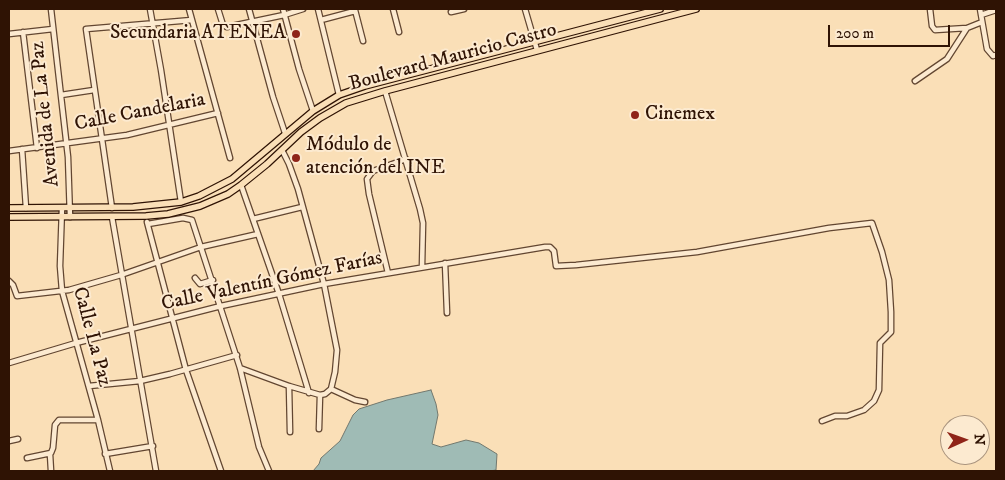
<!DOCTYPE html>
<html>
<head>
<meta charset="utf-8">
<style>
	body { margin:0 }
	#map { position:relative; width:1005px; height:480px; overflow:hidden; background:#fadfb7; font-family:"IM FELL DW Pica",serif }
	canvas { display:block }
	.frame { position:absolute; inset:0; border:10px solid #2f1304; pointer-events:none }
	.north { position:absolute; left:940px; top:415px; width:50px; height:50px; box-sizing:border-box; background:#fcead0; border:1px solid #aa947e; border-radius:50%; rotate:88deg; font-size:14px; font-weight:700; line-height:20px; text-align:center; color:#2f1304 }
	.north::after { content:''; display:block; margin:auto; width:18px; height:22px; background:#8f2418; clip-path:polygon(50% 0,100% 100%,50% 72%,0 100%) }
	.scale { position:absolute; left:828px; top:25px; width:122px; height:22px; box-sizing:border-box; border:2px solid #2f1304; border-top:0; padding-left:6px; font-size:15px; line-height:18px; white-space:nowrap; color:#2f1304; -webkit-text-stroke:4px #fcead0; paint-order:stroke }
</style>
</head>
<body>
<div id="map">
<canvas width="1005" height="480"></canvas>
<div class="frame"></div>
<div class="north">N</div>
<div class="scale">200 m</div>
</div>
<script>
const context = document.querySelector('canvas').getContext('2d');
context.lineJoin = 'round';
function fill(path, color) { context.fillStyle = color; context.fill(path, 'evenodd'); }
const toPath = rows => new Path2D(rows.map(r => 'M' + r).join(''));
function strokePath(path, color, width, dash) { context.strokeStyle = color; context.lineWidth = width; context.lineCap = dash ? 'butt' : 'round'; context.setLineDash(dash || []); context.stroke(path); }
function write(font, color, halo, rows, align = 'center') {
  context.font = font + ' "IM FELL DW Pica",serif'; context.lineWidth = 4; context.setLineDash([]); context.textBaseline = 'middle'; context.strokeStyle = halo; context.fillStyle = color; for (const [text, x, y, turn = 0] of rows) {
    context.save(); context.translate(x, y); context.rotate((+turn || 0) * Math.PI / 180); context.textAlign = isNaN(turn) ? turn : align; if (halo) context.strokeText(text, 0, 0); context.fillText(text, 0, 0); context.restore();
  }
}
const water = toPath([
	[431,390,436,404,438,415,432,444,441,447,466,440,479,443,497,454,496,470,490,471,313,471,319,464,321,458,340,441,353,415,359,409,387,400,431,390]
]);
fill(water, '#9fbbb5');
strokePath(water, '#72786e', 1);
const minor = toPath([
	[51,9,68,157,70,217],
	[150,9,161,70,181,202],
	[189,9,230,158],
	[218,9,223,25,227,27,284,15,303,9],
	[249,9,273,97,285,133],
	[283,9,299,69,313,111],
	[318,9,339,95],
	[393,9,399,32],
	[525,9,537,50],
	[930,9,932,26,935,30,967,28],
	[980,9,987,49,993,56,996,55],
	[355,10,363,41],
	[451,12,464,9],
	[981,15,996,10],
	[321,20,355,11],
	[23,32,37,148],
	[9,34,53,29],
	[915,81,947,59,967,28,982,22],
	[385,91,420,209,423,223,422,267],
	[61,95,94,90],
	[22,149,26,208],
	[9,151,127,135,218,113],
	[241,185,279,294,309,393],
	[62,208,60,266,62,291,98,420,110,471],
	[112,208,86,29,192,20],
	[112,217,156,471],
	[253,219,302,207],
	[147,222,186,370,221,471],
	[148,224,183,218,192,220,240,368,259,447,269,471],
	[445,263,447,313],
	[388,273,369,194,367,179,373,171,406,159],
	[195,278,200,284,213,280],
	[9,281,13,285,17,296,69,290,121,275,201,247,258,234],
	[9,363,76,343,221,306,324,284,545,247,550,247,554,251,556,266,576,265,697,252,829,228,872,223,882,252,889,280,891,312,891,332,880,343,879,390,874,401,864,410,847,416,835,416,822,421],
	[240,368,289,386,320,395,325,394,331,389,335,372,337,350,324,284,298,189,289,164,282,150],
	[89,386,140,381,170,374,237,355],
	[289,386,290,432],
	[331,389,355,400,365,402],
	[319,429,320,395],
	[9,441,18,439],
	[50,454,51,471],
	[105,454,153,446],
	[27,458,51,453,53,448,55,425,59,420,98,420]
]);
const major = toPath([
	[9,208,133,207,181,202,199,196,232,179,313,111,339,95,365,86,660,9],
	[9,217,146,216,168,214,200,206,228,194,241,185,267,164,301,132,320,118,346,103,385,91,696,9]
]);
strokePath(minor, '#624631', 7);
strokePath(major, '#2f1304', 8);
strokePath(minor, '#fcead0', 4.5);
strokePath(major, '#fadfb7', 5.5);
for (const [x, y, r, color] of [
	[296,34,5,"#8f2418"],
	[635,115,5,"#8f2418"],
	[296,158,5,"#8f2418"]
]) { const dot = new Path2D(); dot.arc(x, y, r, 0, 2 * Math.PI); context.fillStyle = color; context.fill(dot); strokePath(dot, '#fcead0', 2); }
write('20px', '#2f1304', '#fcead0', [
	["Secundaria ATENEA",286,34,"right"],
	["Cinemex",645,115],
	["Módulo de",306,146],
	["atención del INE",306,169]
], 'left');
write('20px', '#2f1304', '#fcead0', [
	["Boulevard Mauricio Castro",453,58,-15],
	["Calle Candelaria",140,113,-11],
	["Avenida de La Paz",46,114,-96],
	["Calle Valentín Gómez Farías",272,282,-12],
	["Calle La Paz",91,337,75]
]);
</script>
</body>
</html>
